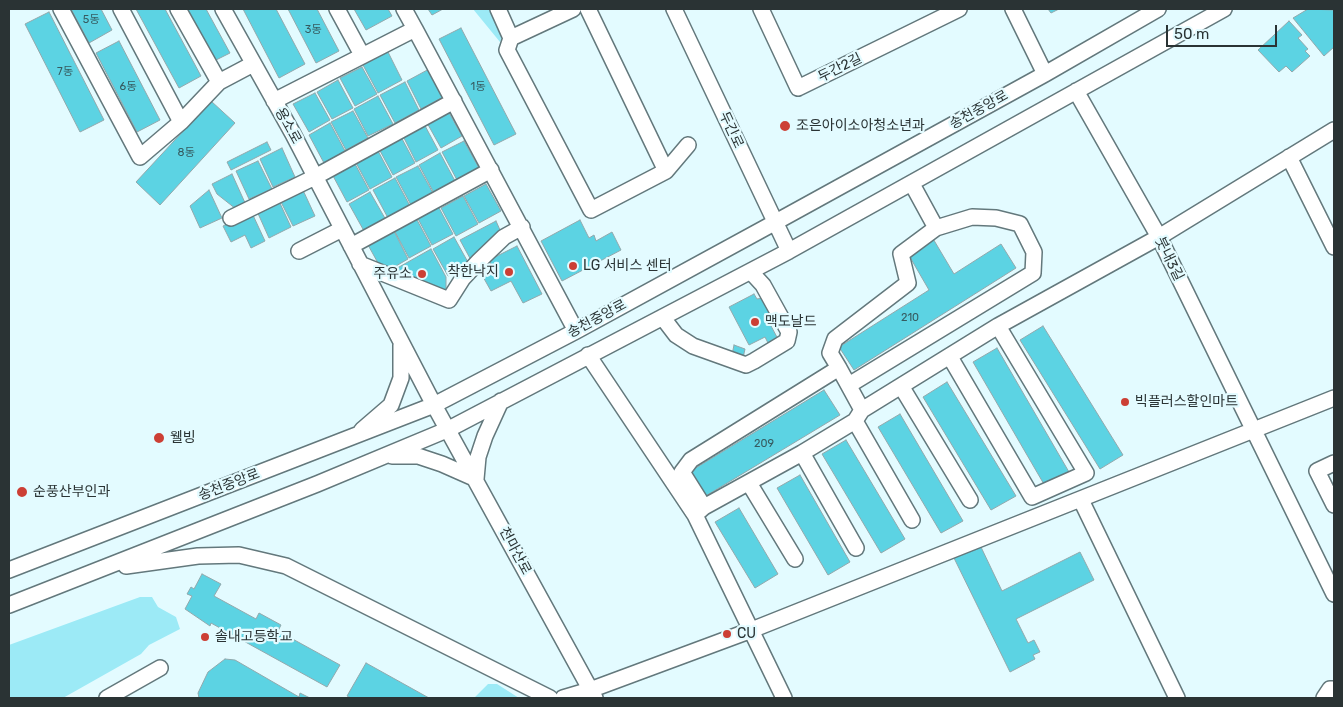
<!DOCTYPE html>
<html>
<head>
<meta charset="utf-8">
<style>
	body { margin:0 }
	#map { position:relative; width:1343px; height:707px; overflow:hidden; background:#e3fbff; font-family:Rubik,sans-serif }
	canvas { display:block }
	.frame { position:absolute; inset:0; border:10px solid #2a3334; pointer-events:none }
	.scale { position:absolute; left:1166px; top:25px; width:111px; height:22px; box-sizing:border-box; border:2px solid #2a3334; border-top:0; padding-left:6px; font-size:15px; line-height:18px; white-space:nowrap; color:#2a3334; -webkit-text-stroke:4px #e3fbff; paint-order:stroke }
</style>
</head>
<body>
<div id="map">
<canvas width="1343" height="707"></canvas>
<div class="frame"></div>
<div class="scale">50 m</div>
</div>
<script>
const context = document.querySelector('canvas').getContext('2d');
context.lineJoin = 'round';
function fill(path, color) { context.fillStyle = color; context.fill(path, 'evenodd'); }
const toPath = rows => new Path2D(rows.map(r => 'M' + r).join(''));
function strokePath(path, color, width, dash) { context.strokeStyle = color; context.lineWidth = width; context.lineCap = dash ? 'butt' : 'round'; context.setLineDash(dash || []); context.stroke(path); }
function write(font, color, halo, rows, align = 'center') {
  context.font = font + ' Rubik,"Noto Sans KR",sans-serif'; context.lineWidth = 4.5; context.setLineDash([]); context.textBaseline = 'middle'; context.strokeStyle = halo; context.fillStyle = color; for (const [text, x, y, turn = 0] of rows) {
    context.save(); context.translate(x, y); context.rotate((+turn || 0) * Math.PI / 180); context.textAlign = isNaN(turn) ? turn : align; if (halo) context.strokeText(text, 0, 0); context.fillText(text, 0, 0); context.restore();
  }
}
fill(toPath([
	[473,9,491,9,504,34,500,42],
	[140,597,152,597,158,607,176,617,180,629,149,645,141,654,63,698,9,698,9,645],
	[488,684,497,684,519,698,474,698]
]), '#9ceaf6');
const building = toPath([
	[71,9,101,9,112,30,89,43,71,9],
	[136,9,165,9,201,76,179,88,136,9],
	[185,9,206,9,230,53,214,61,185,9],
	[243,9,276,9,305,64,279,78,243,9],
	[288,9,317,9,339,51,316,63,288,9],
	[354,9,388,9,392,16,366,30,354,9],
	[428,9,443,9,432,15,428,9],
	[1048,9,1059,9,1051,13,1048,9],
	[1308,9,1334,10,1334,47,1324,56,1293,18,1308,9],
	[49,12,104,120,80,132,25,24,49,12],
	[1289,21,1302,35,1298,38,1308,49,1305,51,1310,56,1292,72,1286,66,1279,72,1258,50,1289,21],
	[461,28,516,134,494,145,439,39,461,28],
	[119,41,160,120,137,132,96,53,119,41],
	[388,52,402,80,378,93,363,65,388,52],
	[362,67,377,94,355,106,340,78,362,67],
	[431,68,445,96,421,109,407,81,431,68],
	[338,80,353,108,332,119,317,92,338,80],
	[405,82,419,110,395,123,380,95,405,82],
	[315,93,330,120,309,132,293,104,315,93],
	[378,96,393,124,368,136,354,109,378,96],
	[211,101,235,123,160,205,136,182,211,101],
	[447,109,462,136,441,148,426,121,447,109],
	[353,111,368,138,346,150,331,122,353,111],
	[423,122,438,150,416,162,402,134,423,122],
	[330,123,345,151,324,163,309,135,330,123],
	[400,135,415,163,393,175,378,147,400,135],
	[464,141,479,168,457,180,442,152,464,141],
	[267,142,271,150,231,170,227,162,267,142],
	[282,148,295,177,273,187,260,159,282,148],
	[377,149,392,177,370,189,355,161,377,149],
	[440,153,455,181,434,193,419,165,440,153],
	[258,161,272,189,249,199,236,171,258,161],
	[354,162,369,190,347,202,332,174,354,162],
	[418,166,433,193,411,205,396,177,418,166],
	[232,174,246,205,236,209,217,194,212,184,232,174],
	[395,178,410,206,388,218,373,190,395,178],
	[486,184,501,211,479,223,464,196,486,184],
	[302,188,315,216,293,226,279,198,302,188],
	[209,190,222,218,200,228,190,206,209,190],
	[370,192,386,220,364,231,349,204,370,192],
	[463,196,478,224,456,236,441,208,463,196],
	[278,199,291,227,269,238,256,209,278,199],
	[438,206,453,234,432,245,417,217,438,206],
	[252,213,265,241,251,248,245,235,231,242,223,226,252,213],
	[416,218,431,246,409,258,394,230,416,218],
	[580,220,589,238,594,235,596,241,612,232,621,250,562,281,541,241,580,220],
	[496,221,500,230,486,243,478,259,472,262,460,240,496,221],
	[394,231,408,259,389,270,378,263,368,245,394,231],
	[454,237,469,264,448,276,433,249,454,237],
	[932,237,954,274,1001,244,1016,268,854,370,839,347,929,290,907,252,932,237],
	[517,246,542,294,523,303,511,281,491,291,482,275,493,269,489,260,517,246],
	[431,249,446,277,446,296,392,271,431,249],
	[754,294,757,299,763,298,774,319,770,324,779,341,770,347,765,337,749,345,729,307,754,294],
	[1043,326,1123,455,1100,469,1020,340,1043,326],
	[734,345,745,349,743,358,732,355,734,345],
	[997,348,1069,472,1045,486,973,362,997,348],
	[947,382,1016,496,991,510,923,397,947,382],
	[824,390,840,415,704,497,689,472,824,390],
	[900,414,963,521,941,533,878,427,900,414],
	[846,440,905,539,881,553,822,454,846,440],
	[800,475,850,562,828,575,777,488,800,475],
	[739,508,778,574,755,588,715,522,739,508],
	[980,545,1002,591,1080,552,1094,580,1016,619,1028,643,1034,640,1040,652,1033,655,1035,659,1010,672,954,558,980,545],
	[202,574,221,584,214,596,256,619,259,613,281,625,278,631,340,665,327,687,211,623,210,626,185,609,192,596,187,594,191,587,194,589,202,574],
	[225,659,235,660,299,697,300,693,310,698,199,698,198,693,208,672,225,659],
	[366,663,429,698,351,698,347,696,366,663]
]);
fill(building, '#5cd3e3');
strokePath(building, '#92a8ac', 1);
const minor = toPath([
	[61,9,140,157,181,122,219,82,178,9],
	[121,9,181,122],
	[223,9,293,134,434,405,595,698],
	[337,9,362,55],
	[404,9,415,29],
	[498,9,511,38,507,50,591,210,666,171,688,145],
	[588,9,666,171],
	[674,9,789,251],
	[761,9,798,88,959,9],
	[1013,9,1045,74],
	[511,38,573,9],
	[219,82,253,64],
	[1076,91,1159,237,1334,594],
	[274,101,415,29,576,331],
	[1289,157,1334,247],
	[231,218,315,177,454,101],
	[351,246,491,170],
	[299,251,342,229],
	[360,264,449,300,463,278,479,261,504,237,522,227],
	[663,318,676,335,693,346,746,365,754,361,787,341,789,332,763,285,751,272],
	[588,355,695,515,784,698],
	[950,357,1032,497,1086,473,998,326],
	[839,368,830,353,835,339,908,283,901,254,936,228],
	[849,385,1033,273,1034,252,1020,224,996,218,972,217,936,228,912,184],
	[901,386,970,500],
	[855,421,912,520],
	[362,430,391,405,401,378,401,345],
	[802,453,856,548],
	[392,456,418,456,442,464,476,479],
	[1334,463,1317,471,1334,505],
	[476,479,478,457,485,436,501,401],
	[749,483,795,559],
	[1081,500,1177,698],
	[704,507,682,472,691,460,839,368,862,410],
	[695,515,704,507,802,453,855,421,862,410,998,326,1159,237,1334,130],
	[126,566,198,556,239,555,286,566,550,698],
	[9,570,434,405,576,331,774,223,1045,74,1158,9],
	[9,605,317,484,449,429,789,251,1224,9],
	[107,698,160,668],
	[563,698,590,690,749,631,1334,398],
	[1324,698,1330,689,1334,689]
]);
strokePath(minor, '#63787c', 18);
strokePath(minor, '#fff', 15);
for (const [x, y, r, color] of [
	[785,126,6,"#cc3f35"],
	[573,266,5,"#cc3f35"],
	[509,272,5,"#cc3f35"],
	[422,274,5,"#cc3f35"],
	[755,322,5,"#cc3f35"],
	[1125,402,5,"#cc3f35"],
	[159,438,6,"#cc3f35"],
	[22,492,6,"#cc3f35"],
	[727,634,5,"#cc3f35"],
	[205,637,5,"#cc3f35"]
]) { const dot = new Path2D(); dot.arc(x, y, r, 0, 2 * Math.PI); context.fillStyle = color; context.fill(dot); strokePath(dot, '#e3fbff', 2); }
write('11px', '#365b60', null, [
	["5동",91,20],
	["3동",313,30],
	["7동",65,72],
	["6동",128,87],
	["1동",478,87],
	["8동",186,153],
	["210",910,318],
	["209",764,444]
]);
write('14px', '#2a3334', '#e3fbff', [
	["두간2길",840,68,-26],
	["송천중앙로",979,110,-29],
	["용소로",288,126,61],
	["두간로",731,130,65],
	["붓내3길",1169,259,64],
	["송천중앙로",597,319,-28],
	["송천중앙로",229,485,-21],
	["천마산로",515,551,62]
]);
write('14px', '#2a3334', '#e3fbff', [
	["조은아이소아청소년과",796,126],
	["LG 서비스 센터",583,266],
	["착한낙지",499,272,"right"],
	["주유소",412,274,"right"],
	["맥도날드",765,322],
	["빅플러스할인마트",1135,402],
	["웰빙",170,438],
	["순풍산부인과",33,492],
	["CU",737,634],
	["솔내고등학교",215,637]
], 'left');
</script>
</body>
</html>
